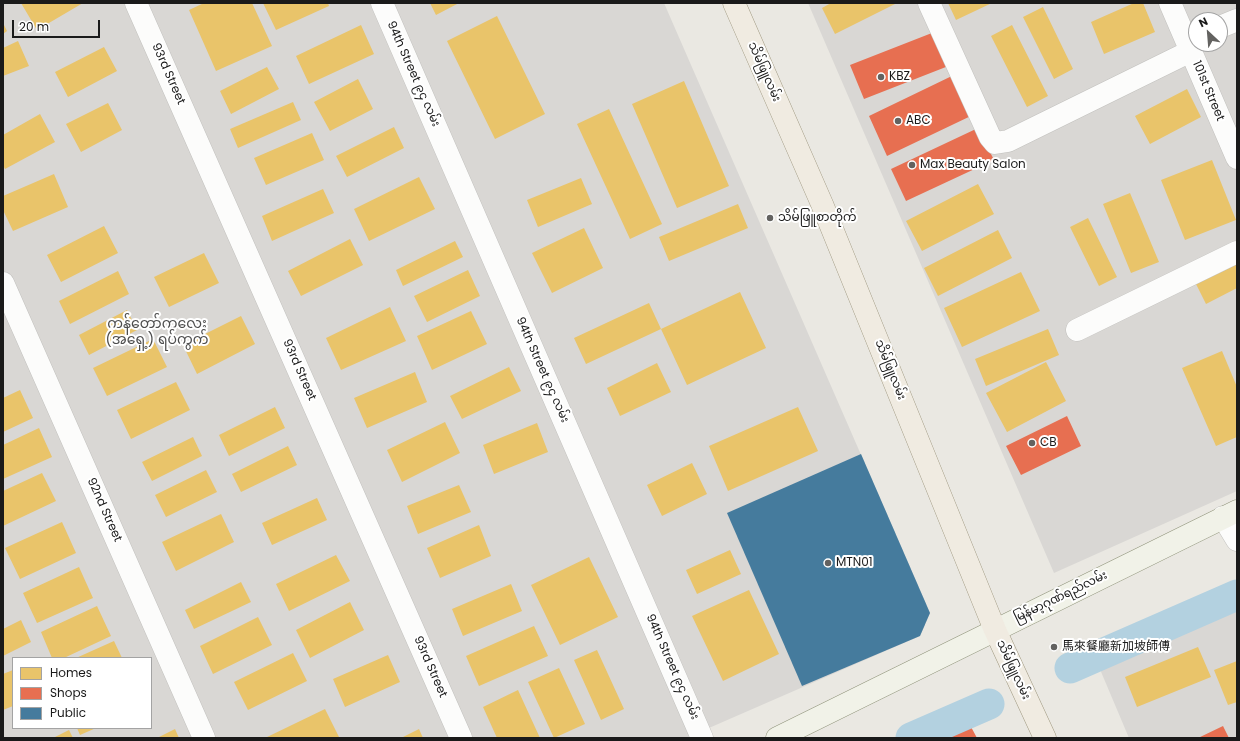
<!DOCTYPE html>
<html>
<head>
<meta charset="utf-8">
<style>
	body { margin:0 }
	#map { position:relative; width:1240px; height:741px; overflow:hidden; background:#eae8e2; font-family:Poppins,sans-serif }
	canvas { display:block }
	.frame { position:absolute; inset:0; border:4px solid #1a1a1a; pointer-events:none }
	.legend { position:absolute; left:12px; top:657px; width:140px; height:72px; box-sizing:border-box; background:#fff; border:1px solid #a3a3a3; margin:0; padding:5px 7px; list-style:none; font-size:12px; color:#1a1a1a }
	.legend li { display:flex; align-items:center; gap:8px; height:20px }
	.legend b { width:20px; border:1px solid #a3a3a3 }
	.north { position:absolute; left:1188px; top:12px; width:40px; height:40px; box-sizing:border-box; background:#fff; border:1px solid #a3a3a3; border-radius:50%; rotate:334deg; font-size:11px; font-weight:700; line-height:16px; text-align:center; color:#1a1a1a }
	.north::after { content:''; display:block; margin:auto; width:14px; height:18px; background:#636260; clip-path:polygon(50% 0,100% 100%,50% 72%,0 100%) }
	.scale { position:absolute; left:12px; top:20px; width:88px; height:18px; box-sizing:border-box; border:2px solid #1a1a1a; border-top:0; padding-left:5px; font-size:12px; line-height:14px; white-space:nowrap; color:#1a1a1a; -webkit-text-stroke:3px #fff; paint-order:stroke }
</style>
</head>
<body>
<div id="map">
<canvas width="1240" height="741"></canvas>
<div class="frame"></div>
<ul class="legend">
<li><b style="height:11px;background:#e9c46a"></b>Homes</li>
<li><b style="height:11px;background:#e76f51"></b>Shops</li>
<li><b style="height:11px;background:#457b9d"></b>Public</li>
</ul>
<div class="north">N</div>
<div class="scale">20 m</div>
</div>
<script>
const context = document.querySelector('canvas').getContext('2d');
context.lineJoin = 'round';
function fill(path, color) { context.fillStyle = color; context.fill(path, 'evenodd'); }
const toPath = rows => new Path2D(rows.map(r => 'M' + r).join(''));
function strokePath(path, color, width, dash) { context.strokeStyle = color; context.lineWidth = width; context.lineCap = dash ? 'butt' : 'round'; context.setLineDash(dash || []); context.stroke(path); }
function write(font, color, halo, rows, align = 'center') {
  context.font = font + ' Poppins,"Noto Sans SC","Noto Sans Myanmar",sans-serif'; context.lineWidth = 4; context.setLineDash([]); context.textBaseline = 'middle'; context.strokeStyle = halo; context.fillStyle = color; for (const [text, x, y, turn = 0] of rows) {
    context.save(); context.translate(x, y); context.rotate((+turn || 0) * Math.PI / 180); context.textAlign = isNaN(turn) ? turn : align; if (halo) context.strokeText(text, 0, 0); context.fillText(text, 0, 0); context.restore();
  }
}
fill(toPath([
	[3,3,664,3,930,613,920,636,686,738,3,738],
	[13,658,151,658,151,728,13,728],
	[808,3,1237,3,1237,491,1054,573],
	[1196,20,1220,20,1220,44,1196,44],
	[1237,608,1237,738,1129,738,1099,667]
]), '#d9d7d4');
fill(toPath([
	[21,3,83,3,37,30],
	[204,3,252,3,272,46,216,71,189,10],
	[263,3,328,3,329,6,276,30],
	[430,3,459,3,436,15],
	[831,3,897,3,835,34,822,8],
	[948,3,992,3,956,20],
	[1134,3,1143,3,1155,32,1104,54,1091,22],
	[1043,7,1073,69,1054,79,1023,17],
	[497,16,545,114,495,139,447,41],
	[3,23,7,31,3,34],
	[361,25,374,54,309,84,296,56],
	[1012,25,1048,96,1027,107,991,36],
	[18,41,29,66,3,76,3,48],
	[104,47,117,71,68,97,55,72],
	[267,67,279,89,231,114,220,91],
	[358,79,373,109,330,131,314,102],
	[684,81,729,186,677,208,632,104],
	[1187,89,1201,117,1150,144,1135,116],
	[293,102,301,120,238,148,230,129],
	[108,103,122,130,81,152,66,124],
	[609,109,662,224,630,239,577,124],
	[40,114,55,142,5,169,3,165,3,135],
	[394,127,404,148,347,177,336,156],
	[312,133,324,160,266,185,254,158],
	[1212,160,1236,220,1185,240,1161,180],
	[54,174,68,207,13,231,3,210,3,196],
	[419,177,435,209,369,241,354,209],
	[581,178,592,204,538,227,527,200],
	[978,184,994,214,922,251,906,221],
	[323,189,334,213,272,241,262,216],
	[1130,193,1159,262,1131,273,1103,204],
	[738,204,748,228,669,261,659,237],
	[1088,218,1117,277,1099,286,1070,227],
	[104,226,118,253,61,282,47,255],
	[584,228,603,268,552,293,532,253],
	[998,230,1012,258,938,296,924,268],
	[350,239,363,265,301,296,288,271],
	[455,241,463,257,403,286,396,270],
	[204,253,219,283,169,307,154,277],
	[1237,264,1237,288,1206,304,1196,284],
	[468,270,480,296,427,322,414,296],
	[118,271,129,294,70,324,59,301],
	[1021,272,1040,311,962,347,944,308],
	[740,292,766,348,687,385,661,329],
	[649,303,661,329,586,364,574,338],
	[390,307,406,341,341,370,326,338],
	[127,310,137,330,89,355,79,335],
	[471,311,487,344,432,370,417,336],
	[241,316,255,344,197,374,183,345],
	[1048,329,1059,355,986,386,975,359],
	[153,339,167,367,107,396,93,368],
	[1222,351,1237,387,1237,437,1216,446,1182,368],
	[1046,362,1066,401,1007,432,986,393],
	[657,363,671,392,620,416,607,388],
	[509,367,521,391,462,419,450,396],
	[415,372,427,402,367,428,354,398],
	[176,382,190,410,131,439,117,410],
	[20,390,33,418,3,432,3,398],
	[275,407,285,428,229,456,219,435],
	[798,407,818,451,728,491,709,446],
	[445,422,460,453,402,482,387,450],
	[537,423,548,452,494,474,483,445],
	[39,428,52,457,3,479,3,445],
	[193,437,202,456,152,481,142,462],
	[288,446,297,465,241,492,232,474],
	[692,463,707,494,662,516,647,485],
	[206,470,217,492,166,517,155,495],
	[42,473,56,501,3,526,3,491],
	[459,485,471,512,418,534,407,506],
	[317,498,327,520,272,545,262,523],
	[221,514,234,542,176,571,162,542],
	[62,522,76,553,20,579,5,548],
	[479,525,491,556,440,578,427,548],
	[730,550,741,574,697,594,686,570],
	[336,555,350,581,289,611,276,584],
	[589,557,618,617,560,645,531,585],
	[79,567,93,598,37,623,23,593],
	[241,582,251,602,194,629,185,610],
	[511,584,522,611,463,636,452,609],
	[749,590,779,654,723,681,692,616],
	[350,602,364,630,310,658,296,630],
	[97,606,111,636,64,658,52,658,41,632],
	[258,617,272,645,213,674,200,646],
	[21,620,31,642,3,656,3,629],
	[534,626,548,656,479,686,466,656],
	[114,641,122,658,76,658],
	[1198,647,1211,677,1137,707,1125,677],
	[597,650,624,709,601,720,574,660],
	[293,653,307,681,248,710,234,682],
	[388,655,400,682,345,707,333,679],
	[1237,661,1237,702,1228,705,1214,670],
	[559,668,585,724,554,738,528,682],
	[13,670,13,706,3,710,3,674],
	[518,690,540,738,497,738,483,707],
	[325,709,339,737,265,738],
	[77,728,96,728,80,735],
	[175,729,179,738,157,738],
	[419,729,423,738,401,738],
	[69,730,73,738,53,738]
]), '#e9c46a');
fill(toPath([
	[937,31,951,65,864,99,850,65],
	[956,74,975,114,887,156,869,116],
	[978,128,994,160,906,201,891,169],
	[1067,416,1081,446,1021,475,1006,446],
	[970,725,977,738,945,738],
	[1223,726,1229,738,1198,738]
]), '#e76f51');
fill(toPath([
	[861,454,930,613,920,636,802,686,727,513]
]), '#457b9d');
strokePath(toPath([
	[1070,668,1237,595],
	[911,738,989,704]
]), '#b3d1e0', 31);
const street = toPath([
	[136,3,461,738],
	[382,3,702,738],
	[929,3,990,137,995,143,1008,141,1191,51],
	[1170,3,1237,158],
	[1220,27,1237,20],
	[3,283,204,738],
	[1077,330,1237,252],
	[1223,517,1237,540]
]);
const secondary = toPath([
	[777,738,1237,511]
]);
const primary = toPath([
	[734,3,822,204,995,630,1045,738]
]);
strokePath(street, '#c2c1be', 23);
strokePath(secondary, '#8f937a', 23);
strokePath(primary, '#9f9880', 23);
strokePath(street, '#fcfcfb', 22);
strokePath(secondary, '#f1f2e8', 22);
strokePath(primary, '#f0ebe1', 22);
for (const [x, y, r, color] of [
	[881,77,4,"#636260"],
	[898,121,4,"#636260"],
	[912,165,4,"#636260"],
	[770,218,4,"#636260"],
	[1032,443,4,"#636260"],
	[828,563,4,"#636260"],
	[1054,647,4,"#636260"]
]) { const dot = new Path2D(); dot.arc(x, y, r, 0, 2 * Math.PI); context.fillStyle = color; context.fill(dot); strokePath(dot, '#fff', 1.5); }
write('12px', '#1a1a1a', '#fff', [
	["သိမ်ဖြူလမ်း",764,72,66],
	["93rd Street",168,74,66],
	["94th Street ၉၄ လမ်း",413,74,66],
	["101st Street",1208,91,67],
	["93rd Street",299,370,66],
	["94th Street ၉၄ လမ်း",542,370,66],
	["သိမ်ဖြူလမ်း",890,370,68],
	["92nd Street",104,510,66],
	["မြန်မာ့ဂုဏ်ရည်လမ်း",1061,597,-26],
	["93rd Street",430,667,66],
	["94th Street ၉၄ လမ်း",672,667,66],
	["သိမ်ဖြူလမ်း",1013,670,65]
]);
write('12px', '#1a1a1a', '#fff', [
	["KBZ",889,77],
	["ABC",906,121],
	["Max Beauty Salon",920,165],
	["သိမ်ဖြူစာတိုက်",778,218],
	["CB",1040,443],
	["MTN01",836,563],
	["馬來餐廳新加坡師傅",1062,647]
], 'left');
write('14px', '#4d4d4d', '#fff', [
	["ကန်တော်ကလေး",157,324],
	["(အရှေ့) ရပ်ကွက်",157,340]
]);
</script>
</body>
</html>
